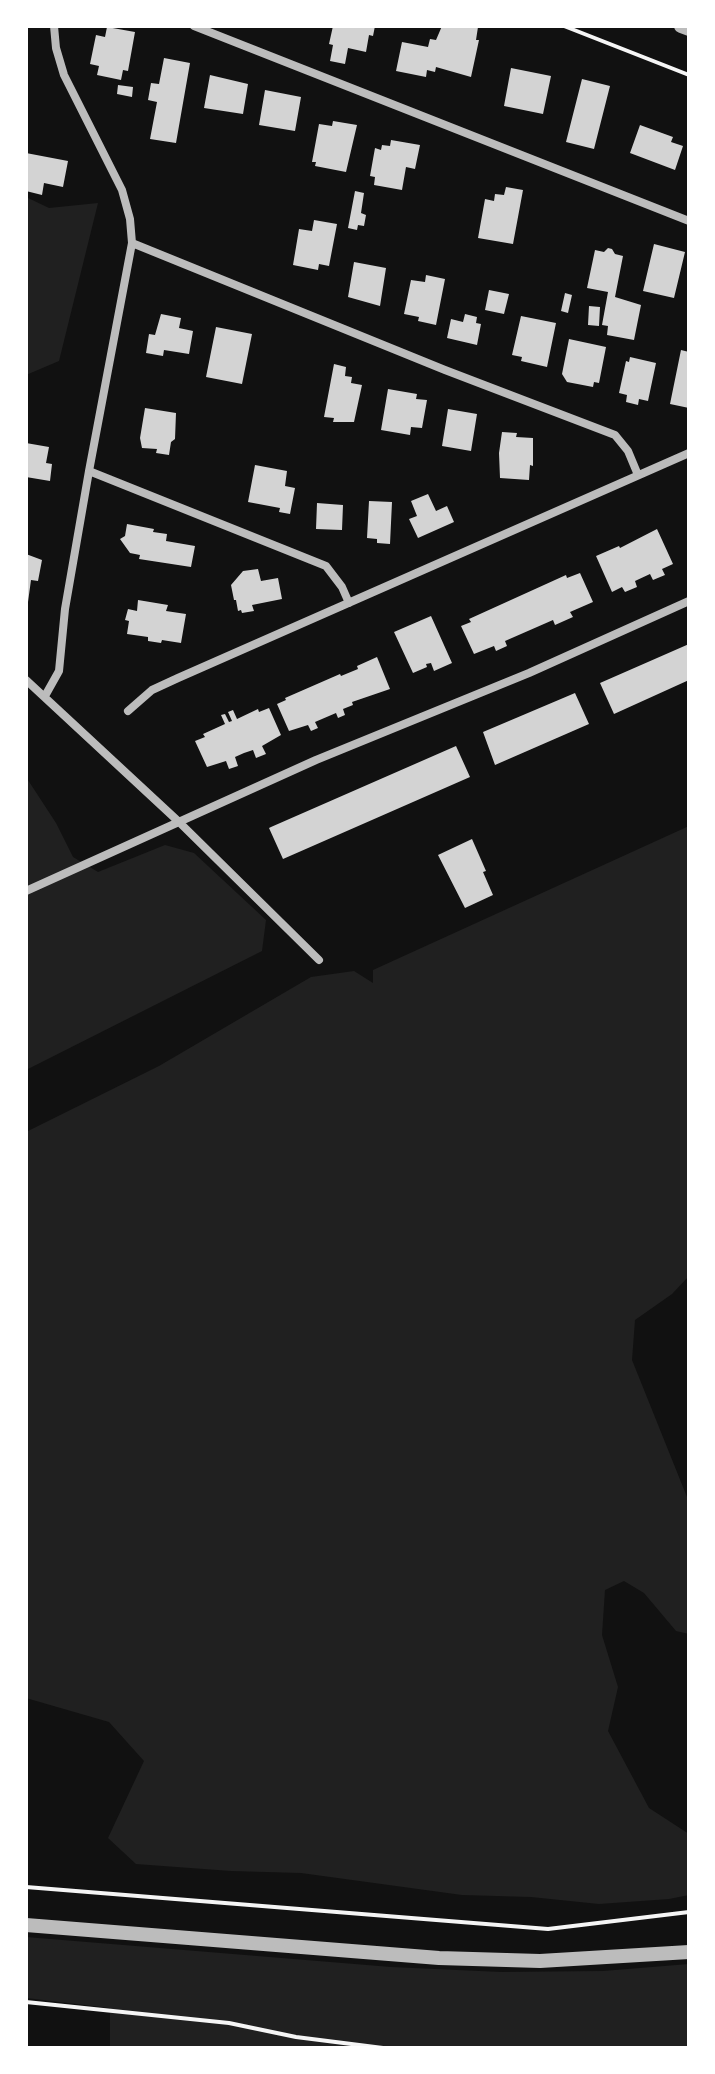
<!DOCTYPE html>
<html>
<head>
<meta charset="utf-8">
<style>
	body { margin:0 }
	#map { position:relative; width:715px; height:2074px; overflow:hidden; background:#111; font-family:"PT Sans Narrow",sans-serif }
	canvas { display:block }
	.frame { position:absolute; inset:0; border:28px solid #fff; pointer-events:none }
</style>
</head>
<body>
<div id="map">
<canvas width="715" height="2074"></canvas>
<div class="frame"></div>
</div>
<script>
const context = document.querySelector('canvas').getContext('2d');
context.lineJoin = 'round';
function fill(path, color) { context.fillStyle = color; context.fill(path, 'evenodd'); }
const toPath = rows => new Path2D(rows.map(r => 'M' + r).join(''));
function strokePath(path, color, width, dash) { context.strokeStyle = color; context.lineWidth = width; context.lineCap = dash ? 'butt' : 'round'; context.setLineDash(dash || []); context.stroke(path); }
fill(toPath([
	[26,197,49,208,98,203,59,361,26,375],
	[26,777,56,823,73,857,98,872,165,845,194,853,266,920,262,951,26,1070],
	[689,826,689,1276,672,1294,635,1320,632,1360,689,1502,689,1634,676,1631,644,1593,624,1581,605,1590,602,1635,618,1687,608,1731,649,1808,689,1834,689,1895,669,1899,599,1904,531,1897,462,1895,301,1873,231,1871,136,1864,108,1838,144,1761,109,1722,26,1698,26,1132,159,1066,311,977,354,971,373,983,373,970],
	[26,1937,391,1967,501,1972,603,1971,689,1964,689,2048,110,2047,110,2008,26,1998]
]), '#202020');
fill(toPath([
	[333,26,375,26,373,36,369,35,366,52,348,48,345,64,330,61,333,45,329,44],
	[442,26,478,27,476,40,479,40,471,77,436,67,435,72,427,70,426,77,396,71,402,42,428,47,430,39,436,40],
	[107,27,135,32,128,71,123,70,121,80,97,75,99,66,90,64,96,35,105,37],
	[164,58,190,63,176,143,150,139,157,102,148,100,151,83,159,84],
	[511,68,551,76,543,114,504,106],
	[210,75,248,84,243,114,204,108],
	[582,79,610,86,594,149,566,142],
	[118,85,133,87,132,97,117,94],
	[265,90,301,97,295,131,259,125],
	[333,121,357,125,346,172,315,166,316,162,312,162,319,124,332,126],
	[640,125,673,137,671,142,683,146,675,170,630,153],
	[391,140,420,145,415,169,406,167,402,190,374,185,375,177,370,176,375,148,381,150,382,145,390,146],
	[26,153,68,161,63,187,44,183,42,195,26,191],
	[506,187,523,190,513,244,478,238,485,199,494,201,495,194,504,195],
	[355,191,364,193,361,213,366,215,364,226,358,225,357,230,348,228],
	[314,220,337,224,329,266,319,264,318,270,293,265,299,229,312,231],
	[654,244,685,252,674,298,643,291],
	[608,248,612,249,615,254,623,256,615,297,641,305,634,340,607,335,608,326,602,325,608,292,587,288,595,250,604,252],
	[354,262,386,268,380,306,348,297],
	[426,275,445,279,436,325,418,321,419,317,404,314,411,280,425,282],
	[489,290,509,294,504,314,485,310],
	[565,293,572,295,568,313,561,311],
	[589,306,600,307,599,326,588,325],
	[161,314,181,318,179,328,193,331,189,354,164,350,163,356,146,353,149,334,155,335],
	[465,314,477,317,476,323,481,324,477,345,447,338,451,319,463,322],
	[521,316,556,323,547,367,521,361,522,357,512,355],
	[216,327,252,334,242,384,206,377],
	[569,339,606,347,599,383,594,382,593,387,567,382,562,374],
	[681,350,689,352,689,408,670,404],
	[630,357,656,363,648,401,639,399,638,405,626,402,627,395,619,393,626,361,629,362],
	[334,364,346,367,345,376,352,377,351,383,362,385,354,422,333,422,334,418,324,417],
	[388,389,417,394,416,399,427,400,422,428,411,427,410,435,381,430],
	[145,408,176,413,175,439,171,442,169,455,156,453,157,449,142,448,140,438],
	[448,409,477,414,471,451,442,446],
	[502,432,517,433,516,437,533,438,533,466,530,465,529,480,500,478,499,453],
	[26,443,49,447,46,463,52,464,50,481,26,477],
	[255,465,287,471,285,486,295,488,290,514,279,512,280,508,248,502],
	[428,494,436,511,447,506,454,522,418,538,409,519,417,516,411,501],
	[369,501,392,502,390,544,377,543,377,539,367,538],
	[317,503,343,505,342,530,316,529],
	[127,524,154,529,153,532,167,534,166,541,195,546,191,567,139,559,140,555,130,553,120,539,125,536],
	[657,529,673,564,662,569,665,575,653,580,650,574,635,581,637,587,625,592,622,587,612,592,596,556,619,546,620,548],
	[26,554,42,560,38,581,31,580,28,602],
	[258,569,261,581,278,578,282,599,252,605,254,611,242,613,241,610,238,611,236,600,234,600,231,585,243,571],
	[580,573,593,602,570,612,573,617,555,625,553,620,505,641,507,646,496,651,494,646,474,654,461,626,471,622,469,619,566,575,567,578],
	[138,600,168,605,166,611,186,614,181,643,162,640,161,643,148,641,148,637,127,634,129,621,125,620,128,609,137,611],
	[431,616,452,663,434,671,431,663,426,664,427,667,413,673,394,632],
	[689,644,689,680,614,714,600,683],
	[377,657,390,689,352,702,353,705,343,709,345,715,338,718,336,713,315,722,318,728,311,731,308,725,289,731,277,704,286,700,285,698,340,674,341,676,358,669,357,666],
	[575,693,589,724,495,765,483,732],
	[269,708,281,735,262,746,266,754,256,758,253,750,244,753,235,757,238,766,229,769,226,761,207,767,195,741,205,737,203,734,225,724,221,715,225,714,229,722,232,721,228,712,233,710,237,719,258,709,259,712],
	[456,746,470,777,283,859,269,828,271,827],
	[472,839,486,871,483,872,493,895,465,908,438,855]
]), '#d3d3d3');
strokePath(toPath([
	[564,26,689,75],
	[26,1887,548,1929,689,1912],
	[26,2002,229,2023,296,2037,383,2048]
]), '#f5f5f5', 4);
strokePath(toPath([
	[194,26,689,221],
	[132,243,445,370,615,435,628,451,638,475],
	[89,471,326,566,342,587,349,603],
	[26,680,179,822,319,960],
	[45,696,59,671,65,609,89,471,132,243,130,219,122,190,64,75,56,48,54,26],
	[128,711,152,690,178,678,689,453],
	[26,891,316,760,529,673,689,601]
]), '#bcbcbc', 8);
strokePath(toPath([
	[681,26,689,29],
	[26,1925,439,1958,540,1961,689,1952]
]), '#bcbcbc', 14);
</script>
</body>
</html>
